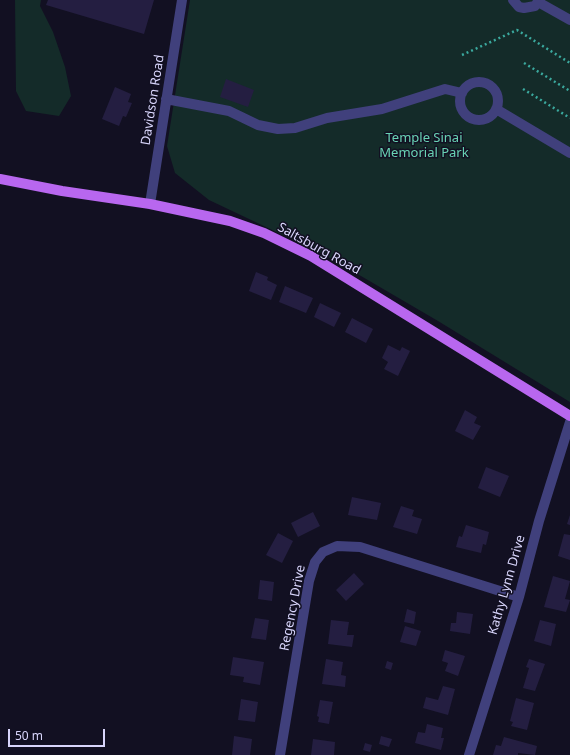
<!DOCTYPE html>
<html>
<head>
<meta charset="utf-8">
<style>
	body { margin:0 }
	#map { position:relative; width:570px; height:755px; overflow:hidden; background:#121022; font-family:"Noto Sans",sans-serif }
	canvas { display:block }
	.scale { position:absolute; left:8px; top:729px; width:97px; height:18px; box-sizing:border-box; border:2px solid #d8d5fb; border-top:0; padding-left:5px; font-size:12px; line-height:14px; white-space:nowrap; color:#d8d5fb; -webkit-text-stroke:3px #121022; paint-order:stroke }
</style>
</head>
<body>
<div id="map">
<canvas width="570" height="755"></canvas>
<div class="scale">50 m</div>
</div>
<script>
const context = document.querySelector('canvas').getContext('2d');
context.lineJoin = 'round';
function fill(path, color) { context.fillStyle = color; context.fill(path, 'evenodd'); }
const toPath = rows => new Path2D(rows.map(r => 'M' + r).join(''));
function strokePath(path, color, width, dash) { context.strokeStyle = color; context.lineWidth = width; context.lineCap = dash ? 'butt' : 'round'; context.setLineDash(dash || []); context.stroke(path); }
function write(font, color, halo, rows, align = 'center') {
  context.font = font + ' "Noto Sans",sans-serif'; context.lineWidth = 3; context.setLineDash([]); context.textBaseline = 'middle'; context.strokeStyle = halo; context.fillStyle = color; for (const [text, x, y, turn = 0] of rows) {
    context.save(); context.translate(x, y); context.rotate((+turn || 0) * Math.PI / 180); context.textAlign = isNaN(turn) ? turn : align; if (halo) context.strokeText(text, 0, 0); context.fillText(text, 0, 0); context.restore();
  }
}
fill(toPath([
	[15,0,41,0,40,6,53,32,65,67,71,96,59,116,26,111,16,91],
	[190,0,570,0,570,402,438,321,325,255,209,200,175,173,167,146]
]), '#142b29');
fill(toPath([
	[48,0,154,0,144,34,46,5],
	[226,79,254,90,248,107,220,97],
	[115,87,131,94,128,102,132,103,126,117,123,116,119,126,102,119],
	[256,272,268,277,267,280,277,285,271,300,249,291],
	[285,286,313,298,306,313,279,302],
	[320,303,341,313,334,327,314,317],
	[352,318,373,329,366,343,345,332],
	[388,345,400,351,402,347,410,351,398,376,384,369,388,362,382,358],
	[465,410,477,417,474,423,481,426,473,440,455,431],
	[486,467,509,476,500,497,478,488],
	[352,497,381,503,377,520,348,515],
	[401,506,414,510,412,516,422,519,417,534,393,527],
	[313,512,320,526,298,537,291,523],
	[570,515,570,525,567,524],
	[466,525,489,532,486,545,483,544,481,553,456,547,459,536,462,537],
	[278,533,293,541,282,563,266,555],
	[564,534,570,535,570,560,558,556],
	[354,573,364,584,346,601,336,590],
	[553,576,570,581,565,599,570,600,566,612,544,607],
	[260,580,274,582,272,601,258,599],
	[407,609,416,612,414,624,404,622],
	[457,612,473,614,470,634,450,631,451,623,456,623],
	[255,618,269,620,266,640,251,638],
	[331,620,349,622,347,635,354,635,352,647,328,644],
	[540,620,556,624,551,646,534,641],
	[405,626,421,631,416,646,400,642],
	[445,650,465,656,458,676,445,671,448,663,442,661],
	[233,657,264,662,260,685,243,682,244,677,230,675],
	[326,659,343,662,341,675,346,676,345,687,322,684],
	[529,659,545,664,535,691,523,688,529,668,526,667],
	[387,661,393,663,391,670,385,668],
	[443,686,455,689,448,715,423,708,426,697,438,700],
	[516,698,534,703,527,730,511,726,513,722,510,721],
	[241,699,258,702,255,722,238,720],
	[320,700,333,702,329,724,318,722,319,717,317,716],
	[427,724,443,728,441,738,444,738,441,750,415,743,418,732,425,733],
	[234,736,252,739,250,755,232,755],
	[381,736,392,739,389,747,379,744],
	[504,737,537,746,535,755,518,753,518,755,493,755,496,745,501,746],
	[313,739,335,742,334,755,311,755],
	[365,743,372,745,370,752,363,750]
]), '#241e41');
strokePath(toPath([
	[462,55,517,30,570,63],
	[524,63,570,91],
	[523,89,570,118]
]), '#3ba99e', 2.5, [2, 3]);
strokePath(toPath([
	[513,0,519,7,524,8,535,6,539,0],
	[538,2,570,20],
	'460 101a19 19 0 1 1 38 0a19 19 0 1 1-38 0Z',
	[166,99,229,111,258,125,278,129,295,128,327,118,382,109,445,89,462,93],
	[496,109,570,153],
	[150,204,182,0],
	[280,755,309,581,315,562,323,552,337,546,360,547,519,597],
	[469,755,519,597,539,521,570,422]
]), '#40407c', 10);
strokePath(toPath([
	[0,179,62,191,150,204,230,221,264,233,311,256,570,416]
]), '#b867ef', 10);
write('13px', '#d8d5fb', '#121022', [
	["Davidson Road",153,100,-81],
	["Saltsburg Road",319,249,29],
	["Kathy Lynn Drive",507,585,-74],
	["Regency Drive",293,608,-79]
]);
write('13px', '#69d3b5', '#121022', [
	["Temple Sinai",424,138],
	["Memorial Park",424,153]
]);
</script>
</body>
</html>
